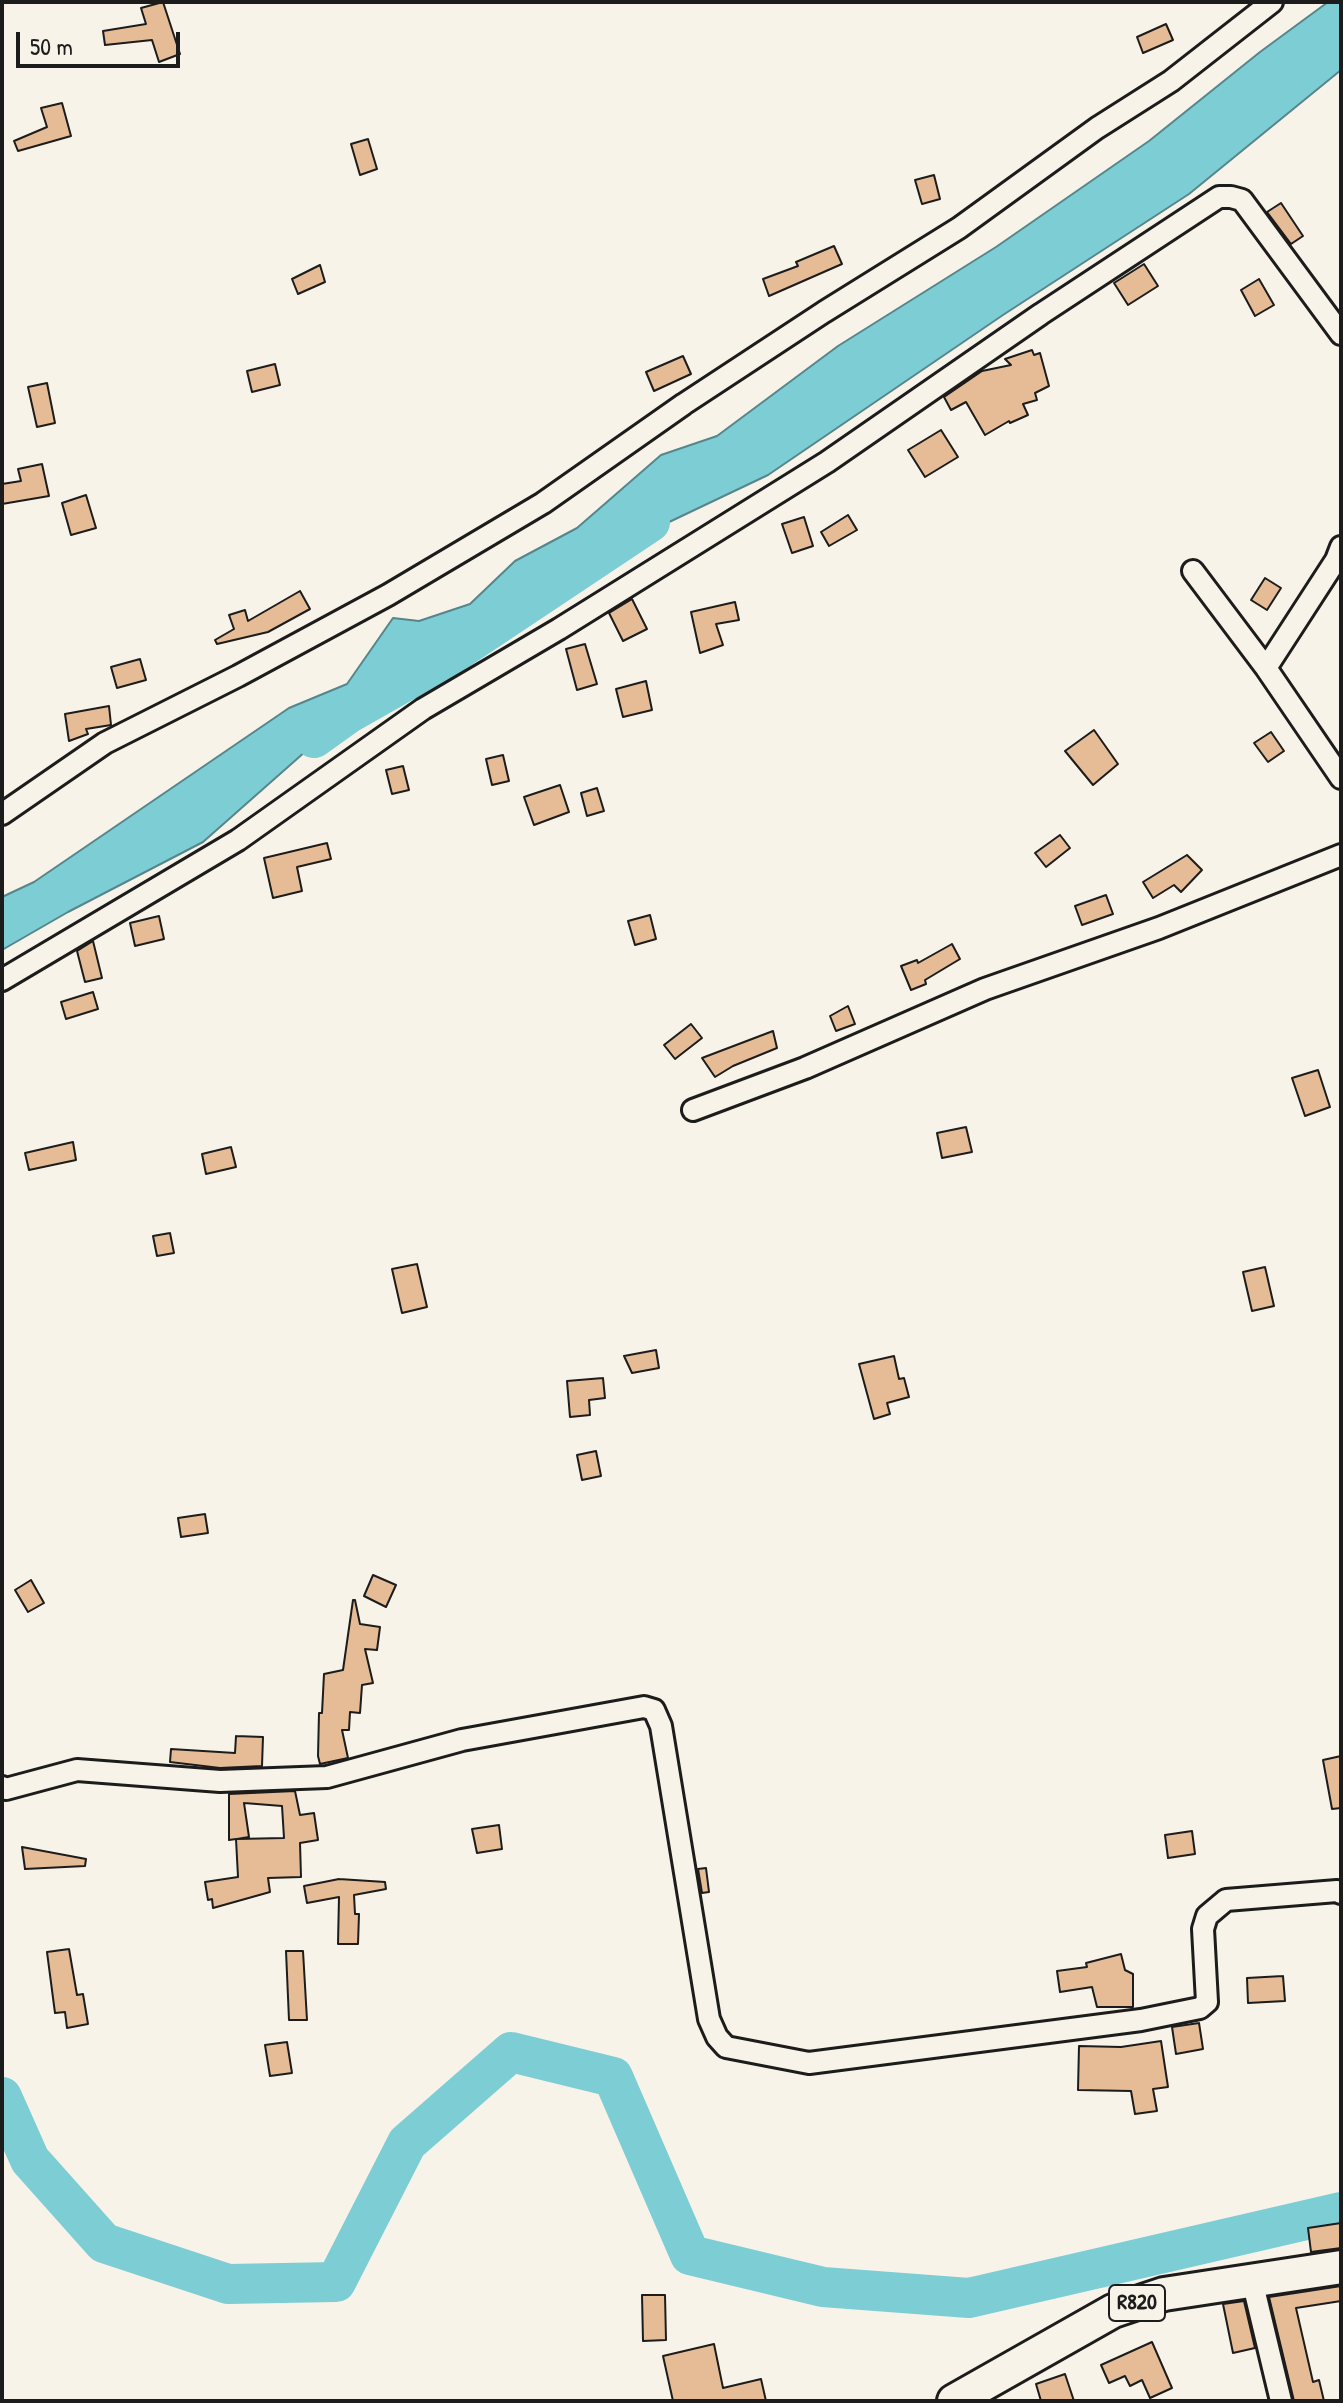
<!DOCTYPE html>
<html>
<head>
<meta charset="utf-8">
<style>
	body { margin:0 }
	#map { position:relative; width:1343px; height:2403px; overflow:hidden; background:#f7f3e8; font-family:"Patrick Hand",sans-serif }
	canvas { display:block }
	.frame { position:absolute; inset:0; border:4px solid #1c1c1c; pointer-events:none }
	.scale { position:absolute; left:16px; top:32px; width:164px; height:36px; box-sizing:border-box; border:4px solid #1c1c1c; border-top:0; padding-left:10px; font-size:24px; line-height:28px; white-space:nowrap; color:#1c1c1c; -webkit-text-stroke:6px #f7f3e8; paint-order:stroke }
</style>
</head>
<body>
<div id="map">
<canvas width="1343" height="2403"></canvas>
<div class="frame"></div>
<div class="scale">50 m</div>
</div>
<script>
const context = document.querySelector('canvas').getContext('2d');
context.lineJoin = 'round';
function fill(path, color) { context.fillStyle = color; context.fill(path, 'evenodd'); }
const toPath = rows => new Path2D(rows.map(r => 'M' + r).join(''));
function strokePath(path, color, width, dash) { context.strokeStyle = color; context.lineWidth = width; context.lineCap = dash ? 'butt' : 'round'; context.setLineDash(dash || []); context.stroke(path); }
function write(font, color, halo, rows, align = 'center') {
  context.font = font + ' "Patrick Hand",sans-serif'; context.lineWidth = 6; context.setLineDash([]); context.textBaseline = 'middle'; context.strokeStyle = halo; context.fillStyle = color; for (const [text, x, y, turn = 0] of rows) {
    context.save(); context.translate(x, y); context.rotate((+turn || 0) * Math.PI / 180); context.textAlign = isNaN(turn) ? turn : align; if (halo) context.strokeText(text, 0, 0); context.fillText(text, 0, 0); context.restore();
  }
}
const water = toPath([
	[1328,2,1341,2,1341,70,1189,194,1003,315,768,475,604,553,446,658,349,713,203,842,68,912,2,950,2,897,34,882,289,708,347,684,393,618,419,621,470,604,515,561,577,528,661,455,717,436,838,346,996,247,1149,141,1260,52,1328,2]
]);
fill(water, '#7dcdd5');
strokePath(water, '#56868b', 2);
strokePath(toPath([
	[314,738,349,713,446,658,650,522],
	[2,2097,30,2160,104,2243,228,2284,336,2282,407,2143,511,2052,613,2077,690,2255,823,2287,969,2298,1341,2212]
]), '#7dcdd5', 40);
const building = toPath([
	[163,2,180,54,159,62,152,40,105,45,103,31,146,24,141,8,163,2],
	[1166,24,1173,40,1143,53,1137,37,1166,24],
	[62,103,71,136,18,151,14,141,47,127,41,108,62,103],
	[368,139,377,169,360,175,351,144,368,139],
	[934,175,940,199,922,204,915,180,934,175],
	[1281,203,1303,236,1291,244,1267,212,1281,203],
	[834,246,842,264,769,296,763,279,798,266,796,262,834,246],
	[1144,264,1158,286,1128,305,1114,283,1144,264],
	[320,265,325,282,298,294,292,279,320,265],
	[1259,279,1274,305,1255,316,1241,290,1259,279],
	[1032,350,1034,355,1040,353,1049,386,1035,393,1037,400,1023,404,1028,415,1010,423,1009,421,985,435,966,402,951,410,944,397,982,371,1011,365,1005,359,1032,350],
	[683,356,691,374,654,391,646,372,683,356],
	[275,364,280,385,252,392,247,371,275,364],
	[47,383,55,423,37,427,28,387,47,383],
	[941,430,958,457,925,477,908,450,941,430],
	[42,464,49,496,2,504,2,484,21,481,18,469,42,464],
	[86,495,96,528,71,535,62,503,86,495],
	[848,515,857,530,829,546,821,532,848,515],
	[804,517,813,546,792,553,782,524,804,517],
	[1265,578,1281,588,1267,610,1251,600,1265,578],
	[300,591,310,609,268,632,217,644,215,640,234,629,229,615,245,610,248,621,300,591],
	[632,599,647,629,623,641,609,613,632,599],
	[735,602,739,620,716,624,723,645,700,653,691,612,735,602],
	[585,644,597,684,577,690,566,649,585,644],
	[140,659,146,680,117,688,111,667,140,659],
	[646,681,652,710,623,717,616,689,646,681],
	[109,706,111,725,86,729,88,734,69,741,65,714,109,706],
	[1094,730,1118,764,1093,785,1065,751,1094,730],
	[1271,732,1284,751,1268,762,1254,743,1271,732],
	[503,755,509,781,492,785,486,759,503,755],
	[403,766,409,790,392,794,386,770,403,766],
	[560,785,569,812,534,825,524,797,560,785],
	[597,788,604,811,587,816,581,793,597,788],
	[1060,835,1070,848,1046,867,1035,853,1060,835],
	[327,843,331,859,297,867,302,891,273,898,264,858,327,843],
	[1187,855,1202,870,1181,892,1174,885,1153,898,1143,882,1187,855],
	[1106,895,1113,914,1082,925,1075,906,1106,895],
	[650,915,656,939,635,945,628,921,650,915],
	[159,916,164,939,135,946,130,923,159,916],
	[93,941,102,978,85,982,77,951,93,941],
	[952,944,960,959,925,980,926,984,911,990,901,966,917,960,918,963,952,944],
	[93,992,98,1009,66,1019,61,1002,93,992],
	[848,1006,855,1024,836,1031,830,1016,848,1006],
	[691,1024,702,1038,675,1059,664,1045,691,1024],
	[773,1031,777,1048,733,1066,715,1077,702,1058,773,1031],
	[1318,1070,1330,1107,1305,1116,1292,1078,1318,1070],
	[966,1127,972,1152,942,1158,937,1133,966,1127],
	[73,1142,76,1160,29,1170,25,1153,73,1142],
	[231,1147,236,1167,206,1174,202,1154,231,1147],
	[170,1233,174,1253,157,1256,153,1236,170,1233],
	[417,1264,427,1307,402,1313,392,1269,417,1264],
	[1265,1267,1274,1306,1252,1311,1243,1272,1265,1267],
	[656,1350,659,1368,632,1373,624,1356,656,1350],
	[894,1356,899,1379,904,1378,909,1397,887,1403,890,1414,874,1419,859,1364,894,1356],
	[603,1378,605,1398,589,1400,590,1415,570,1417,567,1381,603,1378],
	[596,1451,601,1476,582,1480,577,1455,596,1451],
	[205,1514,208,1533,181,1537,178,1518,205,1514],
	[373,1575,396,1585,386,1607,364,1596,373,1575],
	[31,1580,44,1603,28,1612,15,1590,31,1580],
	[353,1600,355,1600,360,1624,380,1627,377,1650,365,1649,373,1683,362,1685,360,1713,350,1712,349,1730,342,1730,348,1758,320,1764,318,1756,319,1713,322,1713,324,1674,343,1670,353,1600],
	[236,1736,263,1737,262,1766,220,1768,170,1762,171,1749,235,1753,236,1736],
	[1341,1756,1341,1808,1332,1809,1323,1760,1341,1756],
	[295,1791,300,1815,314,1813,318,1840,300,1843,301,1877,268,1878,270,1892,213,1908,212,1899,208,1900,205,1882,238,1877,236,1839,229,1840,229,1794,295,1791],
	[244,1803,282,1806,284,1838,237,1839,249,1837,244,1803],
	[499,1825,502,1849,477,1853,472,1829,499,1825],
	[1192,1831,1195,1854,1168,1858,1165,1835,1192,1831],
	[22,1847,86,1859,85,1866,25,1869,22,1847],
	[706,1868,709,1892,702,1893,698,1869,706,1868],
	[339,1879,385,1882,386,1889,354,1895,355,1914,359,1914,358,1944,338,1944,339,1897,307,1903,304,1886,339,1879],
	[69,1949,77,1995,83,1994,88,2024,67,2028,65,2012,55,2013,47,1952,69,1949],
	[286,1951,303,1951,307,2020,289,2020,286,1951],
	[1121,1954,1125,1970,1133,1974,1133,2007,1097,2007,1092,1987,1060,1992,1057,1971,1087,1967,1086,1963,1121,1954],
	[1283,1976,1285,2001,1248,2003,1247,1978,1283,1976],
	[1199,2023,1203,2049,1176,2054,1172,2027,1199,2023],
	[1161,2041,1168,2087,1153,2089,1157,2111,1135,2114,1131,2091,1078,2090,1079,2046,1121,2047,1161,2041],
	[287,2042,292,2073,270,2076,265,2045,287,2042],
	[1341,2223,1341,2248,1311,2252,1308,2228,1341,2223],
	[1341,2286,1341,2301,1296,2308,1313,2382,1319,2380,1324,2401,1294,2401,1269,2297,1341,2286],
	[642,2295,665,2295,666,2340,643,2341,642,2295],
	[1244,2301,1255,2348,1233,2353,1223,2304,1244,2301],
	[1152,2342,1172,2388,1150,2398,1142,2380,1130,2386,1125,2376,1109,2383,1101,2365,1152,2342],
	[714,2344,723,2388,761,2379,766,2401,673,2401,663,2356,714,2344],
	[1065,2374,1074,2401,1041,2401,1036,2384,1065,2374]
]);
fill(building, '#e6bc96');
strokePath(building, '#1c1c1c', 2);
const minor = toPath([
	[1193,571,1266,668,1341,778],
	[1266,668,1336,560,1341,547],
	[2,814,105,743,238,676,388,595,543,503,684,404,824,312,959,228,1097,128,1171,81,1272,2],
	[2,980,238,840,423,709,559,629,827,462,1041,314,1219,197,1231,197,1242,200,1341,334],
	[693,1110,805,1068,985,989,1159,928,1341,855],
	[2,1787,6,1789,77,1770,220,1781,327,1777,462,1740,644,1707,654,1710,661,1726,709,2019,717,2037,726,2047,809,2063,1141,2020,1200,2008,1207,2002,1203,1929,1207,1916,1226,1900,1337,1891,1341,1893],
	[1252,2280,1281,2401]
]);
const primary = toPath([
	[954,2401,1113,2311,1164,2294,1341,2267]
]);
strokePath(minor, '#1c1c1c', 26);
strokePath(primary, '#1c1c1c', 38);
strokePath(minor, '#f7f3e8', 20);
strokePath(primary, '#f7f3e8', 32);
for (const [x, y, w] of [
	[1137,2303,56]
]) { const box = new Path2D(); box.roundRect(x - w / 2, y - 18, w, 36, 6); context.fillStyle = '#f7f3e8'; context.fill(box); strokePath(box, '#1c1c1c', 2); }
write('bold 22px', '#1c1c1c', null, [
	["R820",1137,2303]
]);
</script>
</body>
</html>
